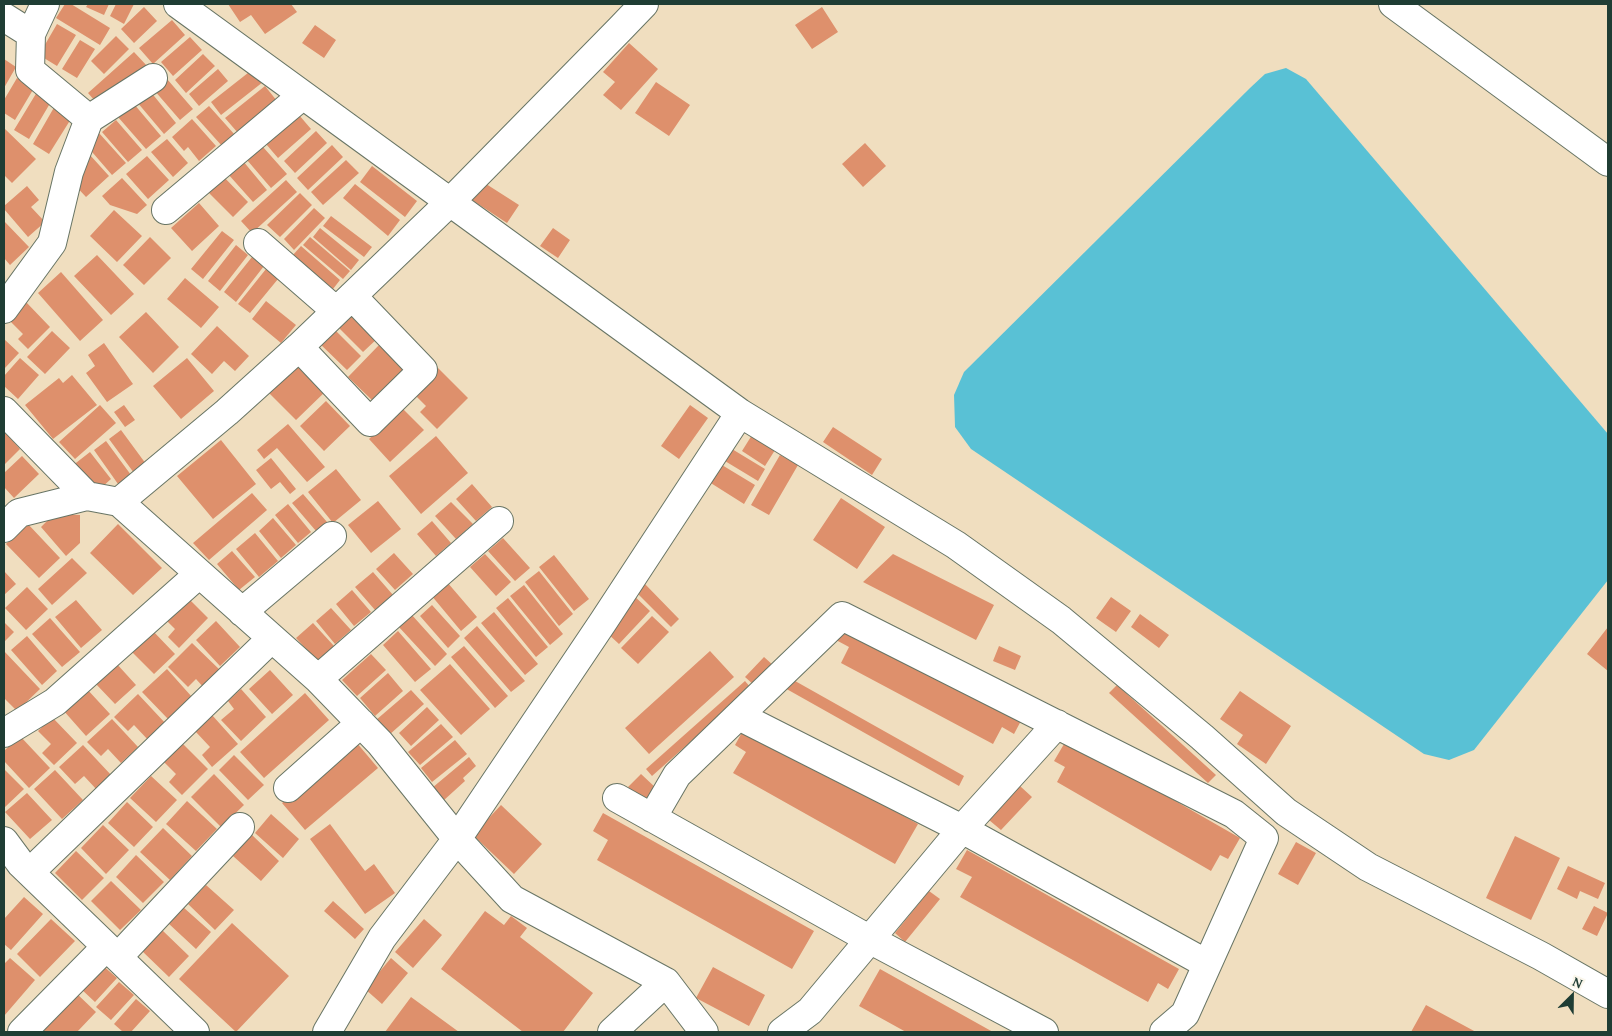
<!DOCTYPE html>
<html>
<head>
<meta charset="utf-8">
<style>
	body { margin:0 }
	#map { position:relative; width:1612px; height:1036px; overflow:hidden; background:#f0debf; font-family:"Gentium Book Plus",serif }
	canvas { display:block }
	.frame { position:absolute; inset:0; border:5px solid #1f3d34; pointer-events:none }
	.north { position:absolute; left:1547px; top:971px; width:50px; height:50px; -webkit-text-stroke:4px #fbf7ec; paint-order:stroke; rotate:23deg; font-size:14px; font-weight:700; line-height:20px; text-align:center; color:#1f3d34 }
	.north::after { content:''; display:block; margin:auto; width:18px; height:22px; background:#1f3d34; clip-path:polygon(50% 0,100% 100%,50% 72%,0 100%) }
</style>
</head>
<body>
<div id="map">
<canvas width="1612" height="1036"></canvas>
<div class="frame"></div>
<div class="north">N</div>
</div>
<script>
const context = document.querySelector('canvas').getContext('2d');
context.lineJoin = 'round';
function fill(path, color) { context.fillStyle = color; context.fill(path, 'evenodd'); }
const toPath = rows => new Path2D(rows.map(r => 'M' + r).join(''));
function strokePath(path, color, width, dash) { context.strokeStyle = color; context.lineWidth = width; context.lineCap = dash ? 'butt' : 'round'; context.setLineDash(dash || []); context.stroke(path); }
fill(toPath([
	[1286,68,1306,79,1608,434,1608,580,1474,750,1449,760,1424,754,971,449,955,427,954,395,964,372,1250,88,1265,74]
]), '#59c1d5');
fill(toPath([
	[65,4,71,4,110,28,100,45,56,18],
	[88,4,109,4,104,15,86,7],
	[116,4,134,4,124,24,110,16],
	[228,4,291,4,297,12,265,34,251,15,240,22],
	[144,7,157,21,134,43,121,29],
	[822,7,838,32,812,49,795,25],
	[172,20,185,35,153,64,139,48],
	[57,24,76,35,57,66,39,55],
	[315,25,336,40,324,58,302,43],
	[116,36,129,49,104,74,91,61],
	[190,37,202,50,173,76,161,62],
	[80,40,95,49,77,78,62,69],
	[629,43,658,69,621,110,603,95,615,82,603,72],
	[134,52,148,67,101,108,88,93],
	[203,54,215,66,186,93,175,80],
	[4,59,16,67,4,88],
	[218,69,228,81,199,106,189,94],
	[253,69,263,82,221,115,211,102],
	[17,78,34,88,15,120,4,113,4,100],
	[167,79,193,109,180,120,154,90],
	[656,82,690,105,669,136,635,113],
	[265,86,277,101,238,133,225,118],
	[150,91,176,123,164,134,137,102],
	[37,92,52,100,29,139,14,130],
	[56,104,74,114,49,154,33,144],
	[134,104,161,136,146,149,118,117],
	[209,106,235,135,222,146,196,117],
	[299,115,311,129,278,158,266,144],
	[192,119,216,146,199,161,188,147,184,151,172,137],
	[116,120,142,150,128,162,102,132],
	[5,129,36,159,12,183,4,175,4,131],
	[316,131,327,143,295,173,284,161],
	[99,133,126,163,112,175,86,145],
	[167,139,188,163,173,177,151,152],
	[865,143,886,166,863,187,842,164],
	[332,145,343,157,308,190,297,178],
	[263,147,287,174,271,188,247,160],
	[90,155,109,176,86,197,72,182,85,171,79,165],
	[147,156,169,180,148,199,126,174],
	[346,160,359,173,323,205,311,192],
	[243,161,267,190,253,202,228,174],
	[372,166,417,201,405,217,360,182],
	[222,175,248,202,233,217,206,190],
	[122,178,147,205,137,214,110,205,102,196],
	[286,180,297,192,252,233,241,221],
	[483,182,519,205,507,223,472,200],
	[355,184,400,220,388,236,343,198],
	[27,186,39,200,31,207,45,222,28,237,4,209,4,206],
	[300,193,312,205,280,237,267,225],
	[199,203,219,226,192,251,171,228],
	[314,208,325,218,294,250,284,239],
	[114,210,142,236,117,262,90,236],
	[331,216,372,247,364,257,323,226],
	[4,221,29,247,10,265,4,258],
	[320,228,359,260,351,270,313,237],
	[553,228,570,240,558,258,540,246],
	[222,231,234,240,203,279,191,269],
	[150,237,171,258,144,285,123,265],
	[310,237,350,271,343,279,303,245],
	[236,245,248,255,220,291,208,281],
	[301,246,340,280,333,289,293,255],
	[97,255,134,294,111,315,74,276],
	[252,257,264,266,236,302,224,292],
	[266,269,278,279,250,313,238,304],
	[61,272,103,320,80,341,38,293],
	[185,278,219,307,201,328,167,299],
	[266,301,296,325,281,343,252,319],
	[26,302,50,327,28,349,18,339,23,334,8,319],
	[352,310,379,337,363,352,336,325],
	[146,312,179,347,153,373,119,337],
	[217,326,249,356,235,371,224,361,212,374,191,354],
	[332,327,361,356,347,370,317,341],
	[52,331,70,348,45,374,27,357],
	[4,339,19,353,4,369],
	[104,343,133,384,107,402,86,373,95,366,88,355],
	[380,344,406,370,374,402,348,377],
	[20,358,39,375,18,399,4,386,4,376],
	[187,358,214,391,181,419,153,386],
	[301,362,328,389,296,420,269,393],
	[438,368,468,398,437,429,420,412,426,406,413,393],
	[72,375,97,405,53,439,25,405,59,378,63,383],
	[326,401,350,426,324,451,300,426],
	[100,405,116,423,75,459,59,442],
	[124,405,135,420,125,427,114,412],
	[690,405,708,418,679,459,661,446],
	[402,408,424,430,390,462,369,439],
	[288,424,325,467,307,482,277,448,264,459,257,450],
	[833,427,882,459,872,475,823,442],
	[121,430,146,464,134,473,109,439],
	[4,431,20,449,4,465],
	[752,435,775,450,765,466,742,451],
	[436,436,468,473,421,514,389,476],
	[221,440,256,484,213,519,177,476],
	[106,441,131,475,118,484,94,450],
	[727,446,765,469,758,481,720,458],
	[90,452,111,479,101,488,83,479,72,466],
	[780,455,798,465,769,515,751,505],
	[22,456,39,474,14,498,4,487,4,473],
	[271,458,296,489,290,494,280,482,271,489,256,470],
	[717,462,755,485,744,504,706,480],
	[336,469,361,500,333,523,308,492],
	[472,484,492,507,476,521,456,499],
	[252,493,267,510,209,560,193,543],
	[303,494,327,522,316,531,292,503],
	[841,498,885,527,857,569,813,540],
	[378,501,401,529,371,553,348,525],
	[451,502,473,524,456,539,435,516],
	[288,504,311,532,298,543,275,515],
	[54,514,80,515,80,543,66,556,41,527],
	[273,518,296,545,281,558,259,531],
	[432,521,451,543,436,556,417,534],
	[27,523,60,558,39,578,6,544],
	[118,524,162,568,133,595,90,553],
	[255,533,278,561,259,577,236,549],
	[503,538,530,568,515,581,488,551],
	[232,551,255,577,239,590,217,564],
	[394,553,413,574,395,590,376,569],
	[485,554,511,582,496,596,470,567],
	[893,554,994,605,976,640,863,582],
	[554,555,589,599,574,611,539,567],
	[72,558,87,573,52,605,38,589],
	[4,571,16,584,4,595],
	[539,571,573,614,559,626,525,582],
	[373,572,393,595,375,610,355,587],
	[447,582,477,617,461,631,431,595],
	[644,583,679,619,671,627,635,591],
	[524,585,563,634,550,645,510,596],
	[27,587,48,609,26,630,5,608],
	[352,590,371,612,354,626,336,604],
	[630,592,650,611,619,644,607,633],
	[187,597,208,618,179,648,168,637,175,629,166,620],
	[1111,597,1131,611,1116,632,1096,618],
	[508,598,548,647,536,657,496,608],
	[76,600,102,630,81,648,55,617],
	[432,605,460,636,448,648,420,616],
	[331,608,351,630,335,644,316,621],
	[494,612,538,664,525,675,481,623],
	[411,614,447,654,435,666,398,626],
	[1140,614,1169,635,1159,648,1131,627],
	[652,616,669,632,638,664,621,648],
	[50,618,80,652,62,667,32,634],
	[216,621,240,647,220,666,196,640],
	[4,622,14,632,4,642],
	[846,622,1023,717,1014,734,1002,727,993,744,841,663,849,647,836,640],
	[313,623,334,646,317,661,296,638],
	[477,626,525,681,511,692,464,638],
	[1608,627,1608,671,1587,654],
	[152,630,175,654,154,674,131,651],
	[398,631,431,669,415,682,383,645],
	[27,636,57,671,42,685,11,650],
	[192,643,222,672,205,689,196,679,188,687,168,667],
	[464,646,508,696,495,708,451,657],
	[999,646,1021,656,1015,670,993,661],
	[4,651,40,689,17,711,4,698],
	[710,651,734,677,649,754,625,728],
	[371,654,386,670,357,696,342,680],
	[764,657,774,666,755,686,745,677],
	[116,663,136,685,115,704,95,683],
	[450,664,490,709,461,735,420,690],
	[167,669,192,697,168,719,142,692],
	[270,670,293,695,272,714,249,689],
	[388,673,403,691,375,716,360,698],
	[788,677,964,776,959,786,783,687],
	[745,681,751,688,652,776,646,769],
	[1117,685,1216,775,1208,783,1109,693],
	[86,688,110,714,86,736,63,710],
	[241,689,266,717,241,741,221,720,234,709,228,701],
	[411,690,424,704,389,735,376,720],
	[1240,691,1291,726,1266,764,1237,744,1243,735,1220,719],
	[305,693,329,720,264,778,240,752],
	[138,694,167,725,150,742,134,725,128,731,114,717],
	[427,707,439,720,411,746,399,733],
	[212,715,238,744,212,767,202,755,210,747,195,731],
	[52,717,77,743,54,765,42,753,51,744,38,731],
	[112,719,138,747,121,763,108,749,101,756,87,742],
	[441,724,453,737,420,765,408,752],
	[745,727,918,824,895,864,733,773,746,752,735,745],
	[20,736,50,768,29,788,4,761,4,751],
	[1067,739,1240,838,1228,859,1220,855,1211,871,1057,782,1065,767,1054,761],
	[455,740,467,754,432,782,421,768],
	[356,742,378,768,305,830,282,803],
	[183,744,208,769,182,795,169,782,176,774,164,762],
	[83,745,112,776,97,790,84,776,75,784,59,767],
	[234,755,264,785,248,800,219,770],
	[469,757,476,766,463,778,465,781,443,801,432,788],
	[4,769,24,789,4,808],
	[55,770,83,800,62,819,34,789],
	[214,774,244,805,221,827,191,797],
	[641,774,656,788,643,802,628,787],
	[151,776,177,800,156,822,130,798],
	[1020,786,1032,797,1001,830,989,820],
	[27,793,52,820,30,839,5,812],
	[187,801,217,829,196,851,166,824],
	[127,802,153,827,134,847,108,823],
	[501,805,542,844,514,874,473,835],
	[603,813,814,931,792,969,597,860,608,840,593,831],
	[271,814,299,839,283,858,255,833],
	[330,824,365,871,374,864,395,893,365,914,310,839],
	[103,825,129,850,106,874,81,848],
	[163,828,192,856,170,880,140,852],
	[252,835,279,861,261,881,233,856],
	[1515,836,1560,858,1531,920,1486,898],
	[1296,842,1316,853,1298,885,1278,874],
	[967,850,1179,969,1168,989,1158,983,1148,1002,960,897,972,877,956,869],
	[76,851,104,878,82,900,55,873],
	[136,855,164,882,143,903,116,877],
	[1568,866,1605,883,1598,899,1580,891,1577,899,1557,889],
	[111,881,141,910,120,930,91,901],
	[206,885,234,910,215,930,188,904],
	[929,891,940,899,905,942,895,933],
	[24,897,43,914,11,950,4,944,4,919],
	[333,901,364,929,355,939,324,911],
	[1594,906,1608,913,1597,936,1582,929],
	[183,907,211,932,196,949,168,923],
	[485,911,504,925,511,916,527,928,520,937,593,993,563,1032,523,1032,441,969],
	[51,919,75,941,40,977,17,954],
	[424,919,442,935,413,968,395,952],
	[232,923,289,976,236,1032,179,979],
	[162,930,189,956,169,977,142,951],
	[10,958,35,980,4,1016,4,964],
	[391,958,408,973,382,1004,365,989],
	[101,964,117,978,95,1002,80,988],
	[713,967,765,995,749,1026,696,998],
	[880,969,993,1032,906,1032,859,1006],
	[119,982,134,995,111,1020,96,1007],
	[75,992,96,1012,77,1032,36,1032],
	[411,997,459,1032,385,1032],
	[136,999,150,1011,131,1032,123,1032,114,1024],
	[1426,1005,1476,1032,1411,1032]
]), '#de906c');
const minor = toPath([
	[178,4,740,413,956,545,1061,620,1202,737,1286,812,1368,867,1541,956,1608,994],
	[1393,4,1608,162],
	[4,17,31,34],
	[89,119,153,78],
	[166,210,303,95],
	[258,243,335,310],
	[4,309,52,243,69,172,89,119,30,70,31,34,45,4],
	[299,347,370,422,423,370,352,296],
	[4,411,87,496,119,502,318,679,380,743,457,839,512,899,666,982,704,1032],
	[119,502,227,412,299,347,450,202,620,29,644,4],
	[4,528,19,513,87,496],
	[242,612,332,536],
	[318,679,499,521],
	[739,716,962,829,1207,964],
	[4,733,55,702,199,574],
	[288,788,361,723],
	[617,798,869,939,1044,1032],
	[652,818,677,775,842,616,1234,814,1264,838,1185,1014,1164,1032],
	[4,841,21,864,195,1032],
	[30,872,271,639],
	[118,957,240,827],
	[22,1032,106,947],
	[327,1032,382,938,457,839,603,622,740,413],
	[612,1032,666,982],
	[782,1032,810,1011,962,829,1057,724]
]);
strokePath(minor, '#687565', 30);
strokePath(minor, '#fff', 28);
</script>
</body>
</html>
